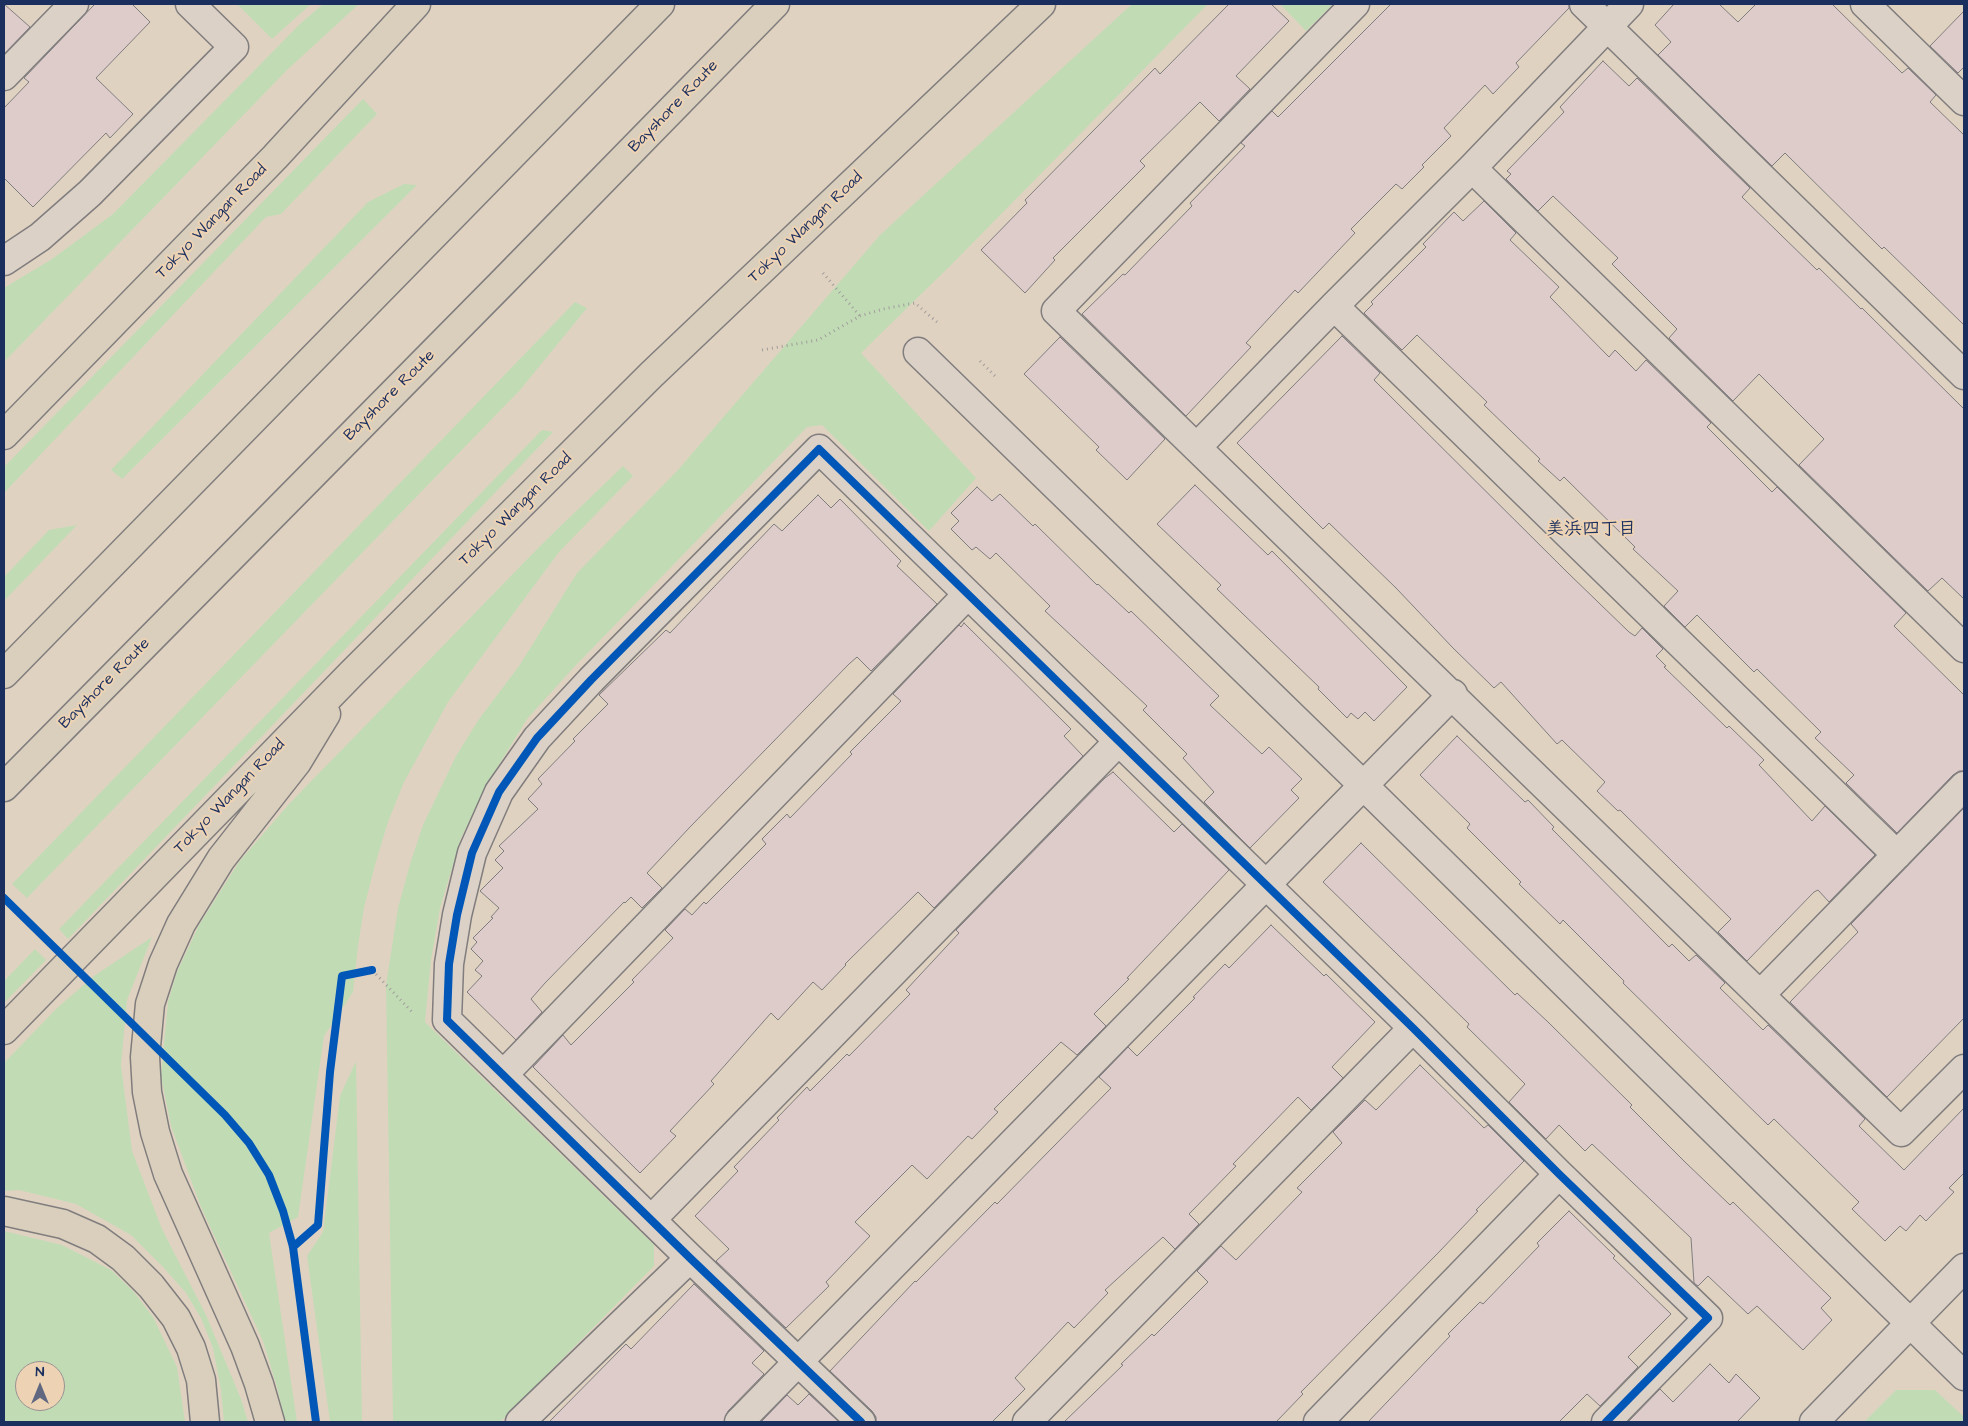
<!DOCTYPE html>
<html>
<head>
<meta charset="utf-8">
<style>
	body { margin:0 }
	#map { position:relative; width:1968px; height:1426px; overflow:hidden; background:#e0d2c1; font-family:"Architects Daughter",sans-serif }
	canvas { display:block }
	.frame { position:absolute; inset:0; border:5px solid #1b2f5e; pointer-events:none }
	.north { position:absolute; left:15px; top:1361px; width:50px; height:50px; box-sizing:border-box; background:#edd3b4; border:1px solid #999192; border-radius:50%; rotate:0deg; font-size:14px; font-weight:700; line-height:20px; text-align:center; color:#1b2f5e }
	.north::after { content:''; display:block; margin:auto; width:18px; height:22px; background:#606881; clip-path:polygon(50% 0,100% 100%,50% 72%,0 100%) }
</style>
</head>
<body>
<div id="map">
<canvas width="1968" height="1426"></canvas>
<div class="frame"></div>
<div class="north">N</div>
</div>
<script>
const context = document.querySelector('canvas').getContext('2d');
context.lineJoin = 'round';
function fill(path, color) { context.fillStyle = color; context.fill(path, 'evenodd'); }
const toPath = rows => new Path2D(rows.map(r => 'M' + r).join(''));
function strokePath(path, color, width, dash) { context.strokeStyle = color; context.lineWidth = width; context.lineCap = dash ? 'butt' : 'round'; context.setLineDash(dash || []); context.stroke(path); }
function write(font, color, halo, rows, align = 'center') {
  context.font = font + ' "Architects Daughter","Klee One",sans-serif'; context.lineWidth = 4; context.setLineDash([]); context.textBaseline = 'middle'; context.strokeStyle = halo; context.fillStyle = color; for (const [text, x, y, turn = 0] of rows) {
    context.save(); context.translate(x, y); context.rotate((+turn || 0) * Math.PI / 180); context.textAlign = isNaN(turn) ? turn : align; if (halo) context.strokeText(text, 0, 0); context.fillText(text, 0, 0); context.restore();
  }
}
fill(toPath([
	[237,4,311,4,272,39],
	[323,4,359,4,287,70,4,362,4,288,52,259,113,214,301,23],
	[1132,4,1208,4,950,266,861,353,976,478,929,531,822,425,807,427,575,666,527,719,489,781,461,838,440,908,431,960,425,1022,654,1245,654,1266,500,1422,393,1422,386,985,398,908,410,864,423,825,456,756,479,719,519,666,577,573,677,471,880,235],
	[1280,4,1333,4,1306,31],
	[363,99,377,114,281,214,266,217,4,493,4,467],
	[404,184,417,185,122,479,111,470,368,202],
	[575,302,587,308,520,390,27,898,12,884],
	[542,430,553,432,68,939,59,929],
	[623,466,633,476,559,552,448,702,404,782,388,822,375,865,364,908,358,946,353,992,324,1036,298,1217,269,1233,297,1422,285,1422,277,1387,263,1341,201,1207,171,1126,161,1076,168,1002,177,972,199,925,239,862,289,804,544,542],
	[77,525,4,601,4,577,49,530],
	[152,937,127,1000,121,1065,132,1151,162,1229,206,1315,241,1399,248,1422,224,1422,221,1390,213,1348,201,1318,186,1293,164,1268,131,1235,76,1204,19,1190,4,1191,4,1063,57,1008,94,976],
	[35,949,46,960,4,1003,4,981],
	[356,1061,362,1422,330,1422,307,1256,323,1232,340,1096],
	[4,1231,62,1245,111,1270,133,1291,153,1317,177,1367,185,1422,4,1422],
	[25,1371,55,1371,55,1401,25,1401],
	[1896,1390,1935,1390,1964,1417,1964,1422,1864,1422]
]), '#c1dcb5');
const building = toPath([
	[4,4,30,27,4,54,4,4],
	[95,4,132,4,150,22,96,78,133,114,110,138,106,133,33,207,4,178,4,108,29,82,24,78,95,4],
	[1229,4,1271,4,1289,21,1236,76,1250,89,1219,121,1200,102,1140,161,1145,166,1053,258,1055,260,1025,293,981,250,1027,203,1025,200,1155,68,1160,74,1229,4],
	[1391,4,1569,4,1569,8,1516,63,1519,67,1493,94,1485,85,1444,128,1451,136,1422,165,1424,167,1402,189,1396,184,1351,229,1355,233,1298,293,1295,290,1246,343,1251,347,1186,416,1082,314,1123,274,1125,275,1192,206,1190,203,1245,146,1241,143,1272,111,1278,117,1391,4],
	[1674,4,1719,4,1738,22,1756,4,1832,4,1902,73,1908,68,1936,95,1930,102,1964,135,1964,325,1884,247,1882,249,1785,153,1772,166,1658,55,1671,42,1655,25,1674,4],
	[1964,11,1964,67,1958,73,1930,46,1964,11],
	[1603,61,1629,86,1637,78,1750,188,1742,197,1817,270,1819,268,1861,309,1862,308,1964,409,1964,599,1942,578,1928,591,1799,465,1824,439,1759,374,1733,401,1669,338,1677,329,1612,264,1618,258,1553,196,1538,211,1506,179,1511,174,1507,171,1564,112,1560,107,1603,61],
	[1484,201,1516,233,1510,240,1559,287,1550,297,1609,357,1615,350,1636,371,1646,360,1711,423,1707,427,1772,492,1777,487,1906,613,1894,626,1964,695,1964,771,1959,771,1953,775,1897,833,1846,783,1854,775,1815,738,1821,732,1757,669,1754,672,1697,615,1685,627,1664,606,1678,591,1633,549,1635,547,1564,477,1560,481,1538,461,1540,459,1484,405,1487,402,1417,335,1402,350,1364,313,1373,304,1371,302,1426,247,1423,244,1454,212,1463,221,1484,201],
	[1342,336,1380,373,1374,380,1567,572,1629,632,1635,636,1642,628,1663,649,1656,656,1666,666,1664,667,1727,728,1729,726,1764,760,1759,765,1812,821,1825,806,1875,855,1829,902,1818,890,1814,892,1747,961,1718,932,1731,919,1620,810,1618,811,1597,791,1605,782,1562,740,1557,744,1501,682,1494,688,1453,648,1396,588,1329,523,1323,529,1237,443,1342,336],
	[1060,337,1165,439,1127,480,1096,450,1099,447,1024,374,1060,337],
	[1195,485,1268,555,1272,551,1407,687,1374,721,1365,712,1358,719,1351,713,1347,718,1318,689,1319,687,1217,589,1221,585,1157,524,1195,485],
	[977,487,992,501,1000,494,1033,526,1035,524,1097,585,1098,584,1129,613,1131,611,1219,696,1210,705,1262,754,1269,747,1302,779,1291,790,1299,798,1250,848,1204,802,1214,792,1183,758,1187,754,1143,710,1147,706,1045,611,1050,606,996,553,990,559,976,547,972,550,951,529,959,521,951,513,977,487],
	[818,495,831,508,840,499,901,561,897,566,937,604,871,671,857,657,849,664,690,827,647,873,662,888,642,908,631,897,625,903,624,902,545,983,531,999,542,1012,516,1040,467,992,482,976,475,970,483,961,471,949,477,942,473,938,493,918,491,917,499,908,480,891,503,868,495,860,504,851,499,846,538,809,528,799,542,784,538,779,575,741,573,739,608,704,599,695,666,630,670,633,774,524,782,531,818,495],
	[964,623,1071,729,1064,736,1083,756,934,908,918,892,845,964,846,965,822,990,813,982,778,1020,771,1013,711,1081,714,1084,670,1131,676,1136,640,1173,533,1067,563,1035,571,1045,634,982,632,980,673,938,665,930,685,909,692,915,704,902,706,904,766,844,762,839,787,814,790,818,852,754,850,752,901,701,893,694,959,625,961,627,964,623],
	[1457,736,1525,802,1528,800,1554,827,1552,829,1669,947,1672,944,1689,961,1696,955,1725,983,1720,988,1763,1030,1768,1025,1865,1119,1859,1126,1904,1170,1964,1108,1964,1173,1949,1188,1954,1192,1926,1221,1920,1215,1906,1231,1900,1226,1885,1241,1852,1209,1859,1202,1774,1119,1768,1125,1623,983,1624,981,1563,920,1560,924,1519,884,1521,882,1467,828,1470,824,1420,775,1457,736],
	[1113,772,1174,832,1182,824,1229,870,1127,978,1129,979,1094,1014,1106,1026,1077,1055,1061,1042,994,1109,998,1112,972,1139,968,1136,927,1179,912,1165,855,1222,870,1236,826,1282,829,1286,786,1328,716,1261,729,1249,695,1216,738,1171,734,1167,779,1120,777,1118,807,1087,810,1091,847,1054,849,1056,910,994,906,990,959,933,956,930,1105,778,1113,772],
	[1964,808,1964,1018,1887,1097,1790,1002,1858,932,1851,924,1964,808],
	[1361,843,1515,995,1517,993,1548,1022,1632,1105,1630,1107,1685,1162,1730,1205,1733,1202,1831,1298,1821,1308,1832,1320,1803,1350,1757,1306,1748,1314,1708,1276,1698,1286,1694,1283,1691,1238,1592,1144,1585,1151,1559,1125,1546,1139,1509,1102,1525,1084,1467,1027,1469,1024,1323,882,1361,843],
	[1271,925,1324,976,1326,974,1375,1022,1332,1067,1343,1078,1311,1110,1298,1097,1233,1164,1236,1166,1189,1214,1199,1224,1175,1249,1163,1237,1105,1290,1108,1293,1074,1328,1068,1322,1015,1378,1025,1389,992,1422,876,1422,876,1417,872,1411,830,1371,915,1281,916,1282,995,1202,997,1204,1111,1088,1099,1077,1128,1047,1137,1056,1195,998,1193,997,1225,964,1229,968,1271,925],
	[1420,1065,1484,1128,1488,1125,1524,1161,1476,1210,1478,1211,1439,1252,1301,1392,1303,1394,1276,1422,1064,1422,1123,1365,1121,1364,1152,1334,1154,1336,1208,1282,1197,1271,1221,1246,1236,1260,1302,1192,1297,1188,1342,1143,1333,1132,1365,1100,1376,1110,1420,1065],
	[1569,1211,1615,1256,1613,1258,1671,1314,1628,1357,1638,1367,1600,1406,1587,1394,1559,1422,1368,1422,1450,1336,1448,1334,1480,1302,1483,1304,1539,1246,1537,1243,1569,1211],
	[694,1284,764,1351,752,1363,764,1374,728,1411,724,1422,549,1422,626,1344,631,1349,694,1284],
	[1710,1364,1729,1383,1736,1374,1760,1398,1737,1422,1628,1422,1660,1389,1673,1402,1710,1364],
	[809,1394,839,1422,761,1422,787,1395,798,1405,809,1394]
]);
fill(building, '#ddccca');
strokePath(building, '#807d7e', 1);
const minor = toPath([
	[1355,4,1056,311,1901,1132,1964,1069],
	[1584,4,1964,375],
	[1865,4,1964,101],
	[4,76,74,4],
	[1472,168,1964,648],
	[4,261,40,237,90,193,234,47,190,4],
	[1334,306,1897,855],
	[918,352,1364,786,1964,1376],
	[1197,447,1334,306,1472,168,1629,4],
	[1760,995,1964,786],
	[503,1075,967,595],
	[651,1220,1118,742],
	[520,1422,690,1258],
	[739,1422,1453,694],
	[861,1422,690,1258,447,1020,449,964,457,915,472,853,499,792,537,738,591,680,819,449,1413,1028,1559,1174,1708,1318,1606,1422],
	[1027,1422,1413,1028],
	[1318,1422,1559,1174],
	[1814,1422,1964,1268]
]);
const highway = toPath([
	[4,435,275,157,416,4],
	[4,674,660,4],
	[4,787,504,281,775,4],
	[4,1030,352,673,651,375,1041,4],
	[4,1211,63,1224,97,1239,123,1258,151,1286,176,1318,191,1348,201,1380,205,1422],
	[270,1422,259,1384,245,1346,168,1174,155,1132,147,1092,145,1057,150,1004,163,964,181,924,221,859,297,762,326,714]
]);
strokePath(minor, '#807d7e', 31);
strokePath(highway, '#807d7e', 31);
strokePath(toPath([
	[823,273,860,316],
	[762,350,818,340,860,316,883,309,915,303,937,322],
	[980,361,997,378],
	[283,1211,293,1247,316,1422],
	[293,1247,318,1225,330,1072,342,976,372,970,413,1013]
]), '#a19d9b', 3, [1, 4]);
strokePath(minor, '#dbd1c6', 28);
strokePath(highway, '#d9cfbc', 28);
strokePath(toPath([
	[4,898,225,1115,249,1143,269,1175,283,1211]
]), '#a19d9b', 3, [1, 4]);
strokePath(toPath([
	[4,898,225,1115,249,1143,269,1175,283,1211,293,1247,316,1422],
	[293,1247,318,1225,330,1072,342,976,372,970],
	[861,1422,690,1258,447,1020,449,964,457,915,472,853,499,792,537,738,591,680,819,449,1413,1028,1559,1174,1708,1318,1606,1422]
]), '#0057b8', 8);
write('16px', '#1b2f5e', '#edd3b4', [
	["Bayshore Route",674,107,-46],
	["Tokyo Wangan Road",212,222,-46],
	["Tokyo Wangan Road",806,228,-44],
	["Bayshore Route",390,396,-45],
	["Tokyo Wangan Road",516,510,-45],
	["Bayshore Route",105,684,-45],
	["Tokyo Wangan Road",230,797,-46]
]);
write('bold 18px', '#1b2f5e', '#edd3b4', [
	["美浜四丁目",1591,530]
]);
</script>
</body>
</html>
